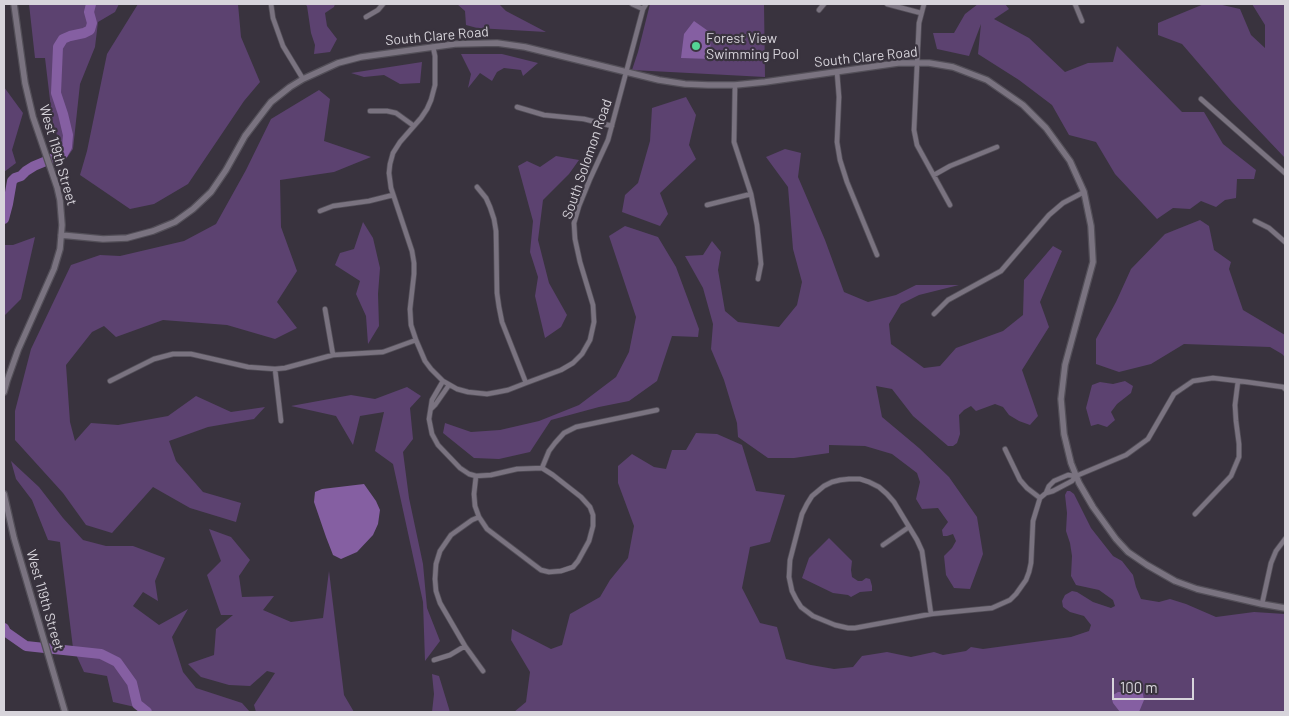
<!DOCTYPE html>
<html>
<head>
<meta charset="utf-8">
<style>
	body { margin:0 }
	#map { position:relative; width:1289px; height:716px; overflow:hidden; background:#39333e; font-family:Barlow,sans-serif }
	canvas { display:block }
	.frame { position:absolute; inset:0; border:5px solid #d7d4db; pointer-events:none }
	.scale { position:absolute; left:1112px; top:678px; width:82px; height:22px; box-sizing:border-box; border:2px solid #d7d4db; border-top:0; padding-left:6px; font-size:15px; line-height:18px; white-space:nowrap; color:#d7d4db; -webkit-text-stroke:4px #39333e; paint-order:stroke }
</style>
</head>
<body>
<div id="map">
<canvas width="1289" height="716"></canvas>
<div class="frame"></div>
<div class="scale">100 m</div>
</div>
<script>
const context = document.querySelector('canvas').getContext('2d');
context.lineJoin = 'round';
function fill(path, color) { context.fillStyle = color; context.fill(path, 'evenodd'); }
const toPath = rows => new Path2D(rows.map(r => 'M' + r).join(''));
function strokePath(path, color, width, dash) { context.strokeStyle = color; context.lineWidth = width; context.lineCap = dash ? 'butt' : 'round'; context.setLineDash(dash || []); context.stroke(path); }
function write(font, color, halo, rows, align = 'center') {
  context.font = font + ' Barlow,sans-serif'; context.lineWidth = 4.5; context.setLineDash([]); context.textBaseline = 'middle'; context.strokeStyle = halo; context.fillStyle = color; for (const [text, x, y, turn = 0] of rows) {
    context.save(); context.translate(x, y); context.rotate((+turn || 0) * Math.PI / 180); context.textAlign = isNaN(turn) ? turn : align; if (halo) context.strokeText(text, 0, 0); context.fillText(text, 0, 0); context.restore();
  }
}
fill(toPath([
	[29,4,119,4,115,12,98,22,95,47,80,84,73,149,66,159,53,125,45,58,35,58],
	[138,4,238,4,241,37,260,82,244,101,188,184,154,204,130,209,80,175,87,151,107,54],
	[305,4,335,4,334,7,325,13,327,26,337,39,330,52,314,54,315,45,311,33,307,6],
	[457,4,499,4,506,11,546,32,477,28,466,25,465,11],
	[650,4,764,4,765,77,632,70,638,52],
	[978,4,1005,4,1009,9,994,19,1029,38,1065,72,1088,63,1113,62,1117,46,1182,112,1204,112,1223,144,1256,170,1254,179,1237,179,1236,198,1225,200,1216,207,1201,201,1190,209,1173,208,1157,219,1115,174,1096,142,1069,135,1052,105,1019,80,978,54,981,24,969,56,937,49,933,33,954,33,965,14],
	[1204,4,1218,4,1240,9,1251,35,1265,48,1265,25,1252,4,1285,4,1285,158,1232,102,1182,44,1158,35,1158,23],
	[461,54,502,54,538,63,523,76,521,70,504,68,497,72,492,81,480,73,468,88,471,74],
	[422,62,420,83,400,84,384,75,364,77,351,73],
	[4,87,23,113,12,150,16,163,4,172],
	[319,90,330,99,324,141,371,157,334,172,280,180,281,227,297,271,277,302,297,328,275,339,227,325,163,320,116,337,104,326,92,332,66,365,70,422,75,441,91,423,118,425,168,416,196,396,231,412,265,407,254,419,208,427,169,441,176,461,203,492,241,503,236,522,190,508,153,487,112,533,86,525,63,493,15,440,15,411,31,349,71,265,100,255,120,256,184,241,216,224,246,170,271,119],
	[686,97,696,115,689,145,696,159,660,193,668,214,660,226,622,212,625,195,638,183,650,141,652,108],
	[785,149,801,153,798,177,825,240,844,292,868,302,896,295,916,285,959,285,919,295,901,304,889,324,891,344,924,368,940,366,956,348,1003,331,1023,315,1024,280,1053,246,1062,251,1040,302,1049,327,1022,370,1038,416,1030,425,1019,421,1009,415,1003,407,995,404,976,411,971,406,964,410,959,415,960,434,957,443,953,446,948,446,913,416,892,389,876,386,882,417,919,448,949,477,977,517,983,554,970,589,954,588,946,575,944,556,952,548,956,541,953,534,947,536,943,536,942,530,948,522,938,508,922,509,916,499,920,482,917,473,892,454,865,446,829,445,829,453,794,458,768,458,738,437,737,423,724,380,711,349,713,324,703,288,685,256,703,255,712,241,721,252,718,270,725,311,738,322,779,327,797,305,802,282,793,249,788,187,766,157],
	[556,156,579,160,569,174,543,200,538,240,549,283,567,315,561,327,545,338,535,296,538,277,530,252,533,221,518,166,527,161,540,167],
	[1200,220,1209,226,1214,250,1231,262,1229,269,1243,310,1285,335,1285,357,1282,354,1270,347,1184,344,1151,364,1119,372,1096,364,1096,339,1116,302,1131,269,1165,234],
	[363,222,373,238,380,268,378,294,379,326,368,344,366,316,356,294,360,281,335,265,340,253,354,249],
	[625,226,658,237,676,267,699,329,698,337,672,336,657,381,629,401,599,407,551,420,530,452,499,459,474,458,443,433,445,423,471,432,500,430,539,421,579,405,616,377,629,352,636,317,609,236],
	[35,237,21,299,4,316,4,245,13,245],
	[1125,381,1133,386,1131,393,1117,404,1111,412,1115,420,1107,427,1098,424,1091,426,1086,408,1092,385,1100,382,1113,384],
	[407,387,421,396,410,408,413,439,403,452,409,498,423,564,427,608,440,641,425,661,423,602,393,464,375,451,384,412,360,416,353,445,336,416,291,406,351,395,375,399],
	[696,433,717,434,742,445,756,491,785,495,770,542,750,547,742,588,760,623,777,627,786,659,811,665,834,669,853,667,862,656,887,652,911,657,934,652,943,655,966,651,971,647,983,649,1071,637,1089,631,1091,625,1084,616,1070,612,1063,607,1062,601,1065,595,1072,591,1077,592,1093,602,1111,608,1115,606,1113,600,1099,590,1076,585,1071,576,1072,556,1070,543,1066,531,1067,513,1065,495,1067,491,1070,491,1074,494,1091,528,1113,556,1122,561,1133,575,1136,587,1141,599,1159,602,1170,599,1186,604,1216,617,1254,612,1285,614,1285,712,1142,712,1143,711,1133,712,514,712,526,702,530,672,511,640,512,629,551,649,562,645,570,614,600,597,610,580,628,558,634,526,618,483,618,466,632,454,654,467,666,469,672,450,686,450],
	[11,461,39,487,63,518,83,540,106,546,133,546,165,558,155,581,158,601,143,592,133,606,159,625,188,609,172,637,183,672,196,688,242,703,250,712,140,712,135,707,113,702,107,676,84,672,73,648,60,542,48,540,32,500,16,479],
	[209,529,231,537,250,560,239,576,242,597,274,596,263,610,291,622,323,618,329,571,344,695,354,712,256,712,254,705,275,673,267,671,250,686,229,685,201,677,188,664,214,655,216,629,233,615,221,615,207,575,221,561],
	[829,538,852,561,851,570,852,577,858,581,862,581,866,578,870,579,872,586,872,591,860,592,851,597,848,595,833,593,802,578,809,558],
	[432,674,439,676,450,712,432,712,434,694]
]), '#5c4270');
fill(toPath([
	[694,21,711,33,710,59,681,58,684,34],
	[364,484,376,501,380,510,378,524,373,535,357,552,341,559,333,555,326,537,314,502,315,492,322,489],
	[1118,692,1141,692,1143,694,1144,700,1139,712,1120,712,1113,703,1112,699,1113,695]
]), '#855fa2');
strokePath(toPath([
	[4,219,8,204,12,181,15,178,21,176,26,171,34,166,63,154,67,147,68,135,63,114,56,93,58,47,63,39,70,36,84,33,90,30,92,23,89,12,91,4],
	[4,628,6,632,26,646,101,654,117,662,132,683,137,704,147,712]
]), '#855fa2', 10);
const minor = toPath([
	[271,4,273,18,283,46,303,79],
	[632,4,643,9],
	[887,4,921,13],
	[924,4,919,23,914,130,917,145,950,205],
	[1075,4,1082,21],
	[819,10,824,4],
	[366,17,378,10,383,4],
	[433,47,435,56,435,85,431,100,427,109,421,118,400,142,393,153,390,164,389,173,391,188,412,251,414,263,414,274,410,309,411,325,416,340,425,361,431,369,443,381,457,389,468,392,487,394,498,392,508,390,526,383,561,370,573,363,582,354,590,340,594,322,593,305,580,262,575,239,574,223,579,206,590,179,608,140,643,9,646,4],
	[837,72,839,97,837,142,840,160,847,182,877,255],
	[735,85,734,142,751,194,757,225,761,264,758,279],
	[1201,99,1285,173],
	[517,107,544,115,584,119,612,126],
	[370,111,387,111,396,113,414,126],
	[934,175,950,166,997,147],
	[477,187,486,198,490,207,494,219,496,231,497,293,499,307,502,322,526,383],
	[707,205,751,194],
	[320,211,333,206,369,201,393,195],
	[1255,221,1269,228,1285,242],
	[325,309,333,355],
	[934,314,948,300,1001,271,1049,215,1063,203,1084,192],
	[275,369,281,421],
	[110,381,154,359,173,354,191,354,248,367,275,369,285,368,333,355,383,352,416,340],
	[443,381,432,400,429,419,432,434,438,445,460,468,469,474,476,476,474,494,475,506,479,517,472,520,451,535,440,551,436,564,435,579,436,591,440,603,465,646,483,671],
	[431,409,435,405,449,385],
	[1005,449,1020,480,1027,488,1040,498],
	[542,468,549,451,555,443,564,433,576,427,657,410],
	[476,476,491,475,517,469,542,468,553,475,581,497,590,507,593,515,593,526,589,541,578,561,573,567,561,571,549,572,541,570,533,564,487,529,479,517],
	[1046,493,1049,486,1054,481,1068,475,1076,476],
	[1195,514,1231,476,1239,457,1239,444,1236,421,1235,405,1238,381],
	[883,545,909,527],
	[1262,604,1271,563,1276,551,1285,539],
	[931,614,922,551,917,540,894,502,887,494,879,487,869,482,860,479,849,479,840,480,832,482,824,486,812,496,807,504,802,514,790,560,789,577,792,591,796,599,801,607,813,616,835,625,848,628,855,628,931,614,992,608,1010,600,1016,594,1026,580,1029,572,1031,563,1033,521,1040,498,1046,493,1053,491,1072,481,1076,476,1126,455,1148,439,1174,394,1193,381,1213,378,1247,382,1283,387,1285,389],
	[434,660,450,655,465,646]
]);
const tertiary = toPath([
	[61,235,103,239,127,238,153,231,175,222,193,209,211,192,226,170,245,136,264,111,271,102,290,87,303,79,338,63,361,57,455,44,497,43,525,47,659,80,685,84,708,85,735,85,765,82,898,63,929,63,953,67,987,80,1023,105,1046,128,1070,161,1084,192,1091,226,1093,262,1065,365,1061,399,1064,434,1071,463,1079,483,1093,507,1116,539,1128,552,1147,565,1175,581,1197,589,1262,604,1285,608],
	[4,392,7,381,18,350,54,269,60,249,62,225,60,200,57,187,33,117,25,83,14,4],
	[4,494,14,538,65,712]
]);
strokePath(minor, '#534f58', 6);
strokePath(tertiary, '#534f58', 8);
strokePath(minor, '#7a7380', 4.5);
strokePath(tertiary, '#7a7380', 5.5);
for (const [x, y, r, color] of [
	[696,46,5,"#54d395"]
]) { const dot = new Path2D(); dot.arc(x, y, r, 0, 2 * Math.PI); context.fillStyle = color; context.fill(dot); strokePath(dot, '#39333e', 2); }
write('14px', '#d7d4db', '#39333e', [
	["South Clare Road",437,36,-5],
	["South Clare Road",866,57,-6],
	["West 119th Street",58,155,74],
	["South Solomon Road",587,159,-71],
	["West 119th Street",45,600,74]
]);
write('14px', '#d7d4db', '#39333e', [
	["Forest View",706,38],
	["Swimming Pool",706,54]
], 'left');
</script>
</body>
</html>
